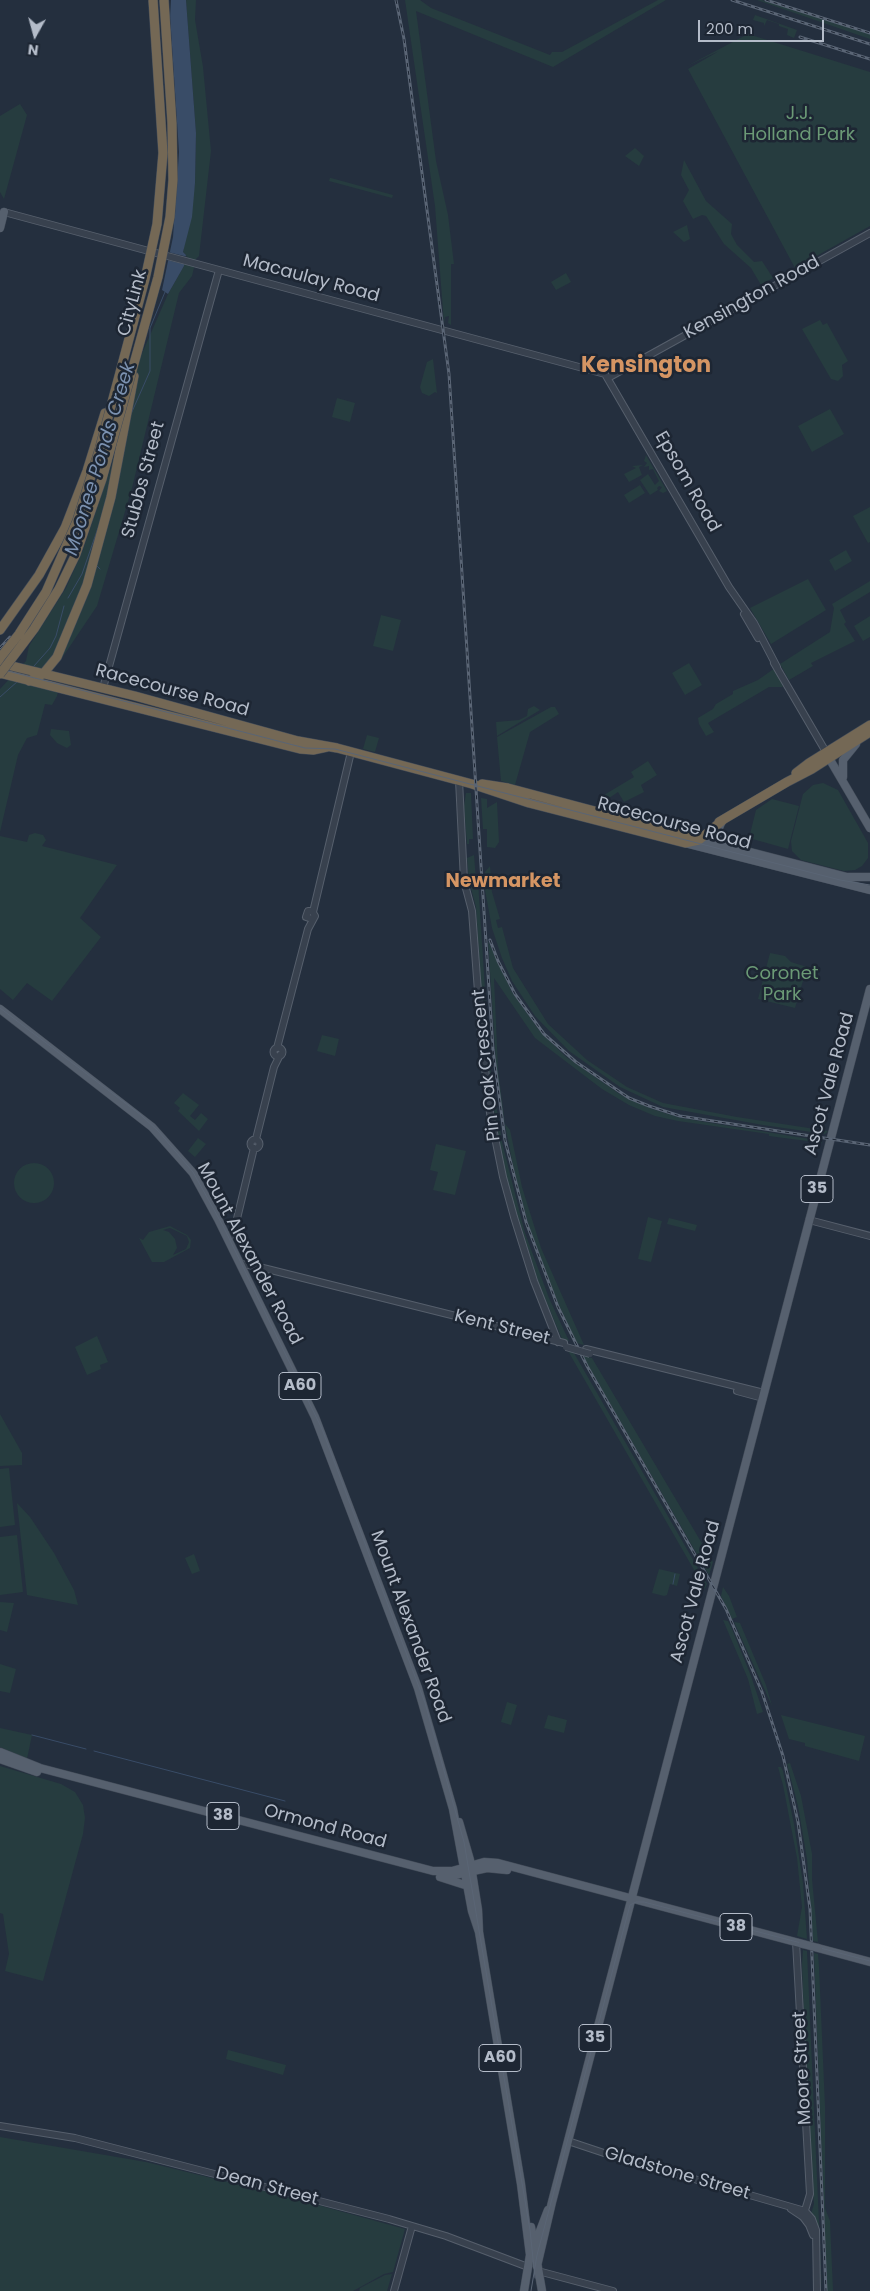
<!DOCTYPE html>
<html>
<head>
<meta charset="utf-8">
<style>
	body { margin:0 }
	#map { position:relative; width:870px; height:2291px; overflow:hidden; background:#242f3e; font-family:Poppins,sans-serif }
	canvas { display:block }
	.north { position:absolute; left:10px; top:10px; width:50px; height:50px; -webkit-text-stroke:4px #1d2633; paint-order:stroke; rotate:187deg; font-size:14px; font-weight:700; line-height:20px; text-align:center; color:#b4bcc9 }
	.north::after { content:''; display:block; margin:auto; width:18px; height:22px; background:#b4bcc9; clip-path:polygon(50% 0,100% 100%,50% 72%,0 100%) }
	.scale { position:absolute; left:698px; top:20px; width:126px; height:22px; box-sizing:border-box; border:2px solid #b4bcc9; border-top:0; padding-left:6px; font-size:15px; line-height:18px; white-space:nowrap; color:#b4bcc9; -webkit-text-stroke:4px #1d2633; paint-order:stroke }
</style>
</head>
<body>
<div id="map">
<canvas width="870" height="2291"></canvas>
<div class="north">N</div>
<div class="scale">200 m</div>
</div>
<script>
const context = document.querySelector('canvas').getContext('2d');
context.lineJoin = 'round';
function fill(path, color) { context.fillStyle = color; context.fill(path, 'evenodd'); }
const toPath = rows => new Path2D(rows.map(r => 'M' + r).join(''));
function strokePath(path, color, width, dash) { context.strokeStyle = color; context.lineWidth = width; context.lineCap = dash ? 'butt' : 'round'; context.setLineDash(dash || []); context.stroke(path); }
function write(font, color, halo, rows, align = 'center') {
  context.font = font + ' Poppins,sans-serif'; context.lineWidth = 5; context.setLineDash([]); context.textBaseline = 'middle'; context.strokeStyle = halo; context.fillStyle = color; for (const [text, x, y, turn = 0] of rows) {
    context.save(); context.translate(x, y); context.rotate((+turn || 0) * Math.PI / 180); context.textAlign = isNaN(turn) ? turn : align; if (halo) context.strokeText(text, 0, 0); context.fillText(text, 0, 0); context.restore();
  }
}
fill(toPath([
	[186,0,196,0,195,20,203,67,211,151,199,256,196,259,192,276,179,293,132,488,97,606,62,658,32,685,58,691,57,696,52,705,45,704,37,735,27,738,18,755,0,832,0,689,26,661,29,646,66,588,83,550,111,467,140,358,168,294,184,266,186,255,183,252,195,183,196,133],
	[405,0,420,0,431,8,550,55,552,52,562,52,658,0,666,0,553,67,416,11,436,161,448,215,454,264,451,264,451,325,448,323,449,316,445,317,444,324,435,206],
	[757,0,762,0,870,34,870,39],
	[755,15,797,30,794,38,787,35,788,29,779,26,779,24,767,20,764,26,764,23,753,20],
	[748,34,870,72,870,226,795,268,688,69,719,51,687,66],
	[20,104,27,115,4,199,0,192,0,116],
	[635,148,644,156,639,166,625,156],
	[684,160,706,201,732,224,731,234,737,245,754,262,762,261,773,278,761,285,751,268,724,244,706,216,702,215,693,219,683,201,689,190,681,175],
	[330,178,331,178,393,195,392,198,329,181],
	[687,225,690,239,684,242,673,232],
	[566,273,571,282,556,290,551,282],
	[820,320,823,325,827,323,848,361,842,365,843,376,838,381,831,379,802,329],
	[433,359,437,393,435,392,429,396,422,393,420,387,427,362],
	[337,398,355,403,350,422,332,417],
	[830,409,844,434,812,452,798,426],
	[646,455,667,491,663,493,659,491,662,487,659,486,657,488,658,490,650,495,640,480,648,474,655,485,659,481,653,469,649,470,649,466,644,467,647,463,644,461],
	[643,465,639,467,642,475,629,482,624,474,636,468,632,466],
	[640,485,645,493,629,503,624,495],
	[870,507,870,542,868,543,853,516],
	[846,550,852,561,835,571,829,560],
	[808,579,826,610,771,644,750,608],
	[870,581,870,592,840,610,846,622,844,624,855,641,811,663,813,666,789,680,780,664,830,632,834,608,832,604],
	[381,615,401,620,393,651,373,646],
	[870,616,870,637,863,641,854,626],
	[689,663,702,685,685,695,672,673],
	[775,668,783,687,769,687,708,723,714,732,706,736,699,724,698,718,713,709,716,704,733,694,733,691,758,680],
	[534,706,540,710,497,736,496,722,519,720,527,716,528,709],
	[551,707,555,707,559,714,530,732,515,785,501,781,497,737],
	[51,729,69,731,71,745,67,748,57,743,50,735],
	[367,735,379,738,375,752,363,749],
	[648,761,657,775,641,785,644,792,624,802,618,792,609,798,608,808,597,805,599,798,634,777,631,772],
	[823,783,838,790,868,843,868,858,862,866,855,870,844,871,801,860,792,851,791,841,803,794,813,785],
	[466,793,471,793,473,839,469,839,469,844,467,844,464,806],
	[481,798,487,799,487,808,497,802,499,842,495,848,487,847,487,829,483,829],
	[772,799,799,806,788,849,749,838,756,810],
	[35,833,43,835,46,840,42,846,117,865,80,918,101,937,52,1001,27,983,13,1000,0,989,0,836,27,842,29,835],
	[474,855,476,880,478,881,490,1066,502,1142,525,1233,549,1298,569,1341,562,1339,539,1284,510,1192,499,1147,484,1035,476,907,469,881,467,858],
	[490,866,492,892,500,919,496,920,498,928,502,927,513,968,548,1024,587,1060,627,1087,663,1103,737,1117,828,1131,825,1134,763,1125,663,1107,620,1087,569,1051,535,1016,512,981,502,958,492,928,485,890,485,872],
	[488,941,512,992,538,1029,565,1056,621,1095,652,1109,681,1118,822,1141,822,1143,769,1136,769,1134,678,1121,655,1116,629,1105,602,1089,535,1038,494,978,498,1070,505,1124,510,1130,522,1187,541,1248,584,1345,576,1343,552,1290,529,1227,515,1175,502,1110,497,1079],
	[770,953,785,956,791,962,807,967,795,1008,758,999],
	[322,1035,339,1039,335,1056,317,1051],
	[183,1093,199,1105,190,1116,195,1120,201,1113,208,1119,199,1131,178,1111,180,1108,174,1103],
	[198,1138,206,1144,195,1157,188,1151],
	[436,1144,466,1151,455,1195,433,1190,438,1172,430,1170],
	'14 1183a20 20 0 1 1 40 0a20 20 0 1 1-40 0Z',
	[648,1217,662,1221,651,1262,638,1259],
	[669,1218,697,1225,695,1231,667,1224],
	[170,1226,187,1235,191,1240,190,1248,164,1262,152,1262,139,1238,143,1240,149,1232],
	[170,1228,187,1236,189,1242,186,1249,173,1255,177,1248,175,1239,169,1232,163,1230],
	[97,1336,108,1362,100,1365,101,1369,87,1375,75,1347],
	[568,1351,574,1353,707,1584,705,1589],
	[582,1355,592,1358,713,1562,709,1575],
	[0,1414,22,1453,22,1465,0,1466],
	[9,1468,15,1525,0,1527,0,1469],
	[17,1503,30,1517,54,1553,74,1590,78,1605,27,1595],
	[17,1535,23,1592,0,1595,0,1537],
	[194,1554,200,1571,192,1574,185,1558],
	[659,1569,680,1574,677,1586,670,1584,667,1595,664,1596,652,1593],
	[723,1587,729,1596,737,1617,732,1619,721,1596],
	[0,1602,14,1603,7,1632,0,1630],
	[723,1620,728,1621,732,1629,751,1676,763,1712,757,1714,748,1679],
	[734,1622,740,1623,766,1685,772,1706],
	[0,1664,16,1669,10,1693,0,1691],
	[507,1702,517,1705,511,1725,501,1722],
	[548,1715,567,1720,564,1733,544,1728],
	[781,1715,865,1736,859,1761,805,1746,805,1743,789,1739],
	[0,1728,32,1735,27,1759,0,1747],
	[790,1763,801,1796,812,1854,812,1879,818,1942,813,1941,807,1859,798,1806,787,1764],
	[0,1766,61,1784,75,1792,83,1805,85,1818,83,1834,43,1981,5,1971,9,1954,3,1914,0,1913],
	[778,1767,781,1767,783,1771,794,1824,803,1883,807,1939,797,1936,802,1907,797,1858,783,1785],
	[803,1950,807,1951,822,2291,817,2228,811,2214,814,2204,807,2107,802,1964],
	[814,1953,818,1954,819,1967,825,2106,825,2208,830,2221,833,2291,827,2291],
	[228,2050,286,2065,283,2075,226,2059],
	[0,2137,146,2162,281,2195,405,2229,393,2272,384,2274,353,2291,0,2291],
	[392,2274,387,2291,359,2291,360,2288,385,2275]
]), '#263c3f');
fill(toPath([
	[171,0,186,0,196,133,195,183,192,217,183,252,186,255,184,266,168,294,162,290,173,237,177,180,170,19]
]), '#394c67');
fill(toPath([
	[169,0,179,152,175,214,168,252,188,257,187,265,167,260,165,269,160,291,171,236]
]), '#242f3e');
strokePath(toPath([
	[131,414,150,371,150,328,165,292],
	[96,565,100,569],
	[68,598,82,574,98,528],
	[34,666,50,648,56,636,64,606],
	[0,697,18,681],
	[673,1584,675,1574],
	[32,1735,86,1749],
	[94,1751,285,1801]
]), '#394c67', 1);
const minor = toPath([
	[4,212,605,374,729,587,754,623,777,667],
	[608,378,870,233],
	[744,614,758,638],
	[774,663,826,752],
	[103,688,219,270],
	[459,780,464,881,472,911,481,1032,490,1113,503,1177,514,1217,534,1281,558,1342],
	[313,912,351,752],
	'273.5 1052a4.5 4.5 0 1 1 9 0a4.5 4.5 0 1 1-9 0Z',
	[277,1048,308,929,315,916,312,911,308,911,306,917,312,919],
	[256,1139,274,1067,280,1055],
	'250.5 1144a4.5 4.5 0 1 1 9 0a4.5 4.5 0 1 1-9 0Z',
	[809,1220,870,1236],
	[228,1239,234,1231,254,1148],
	[241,1264,255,1266,564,1343],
	[586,1349,764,1393],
	[737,1391,763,1398],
	[796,1942,810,2194,803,2217],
	[0,2126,75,2138,389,2219,446,2236,528,2267],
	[568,2141,604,2153,805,2211,812,2219,816,2230,817,2291],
	[791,2209,803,2217,809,2225,813,2235],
	[538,2271,613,2291],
	[394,2291,412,2226]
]);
const major = toPath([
	[0,228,4,212],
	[829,758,870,828],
	[843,777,843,760,856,744],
	[700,839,847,877,870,877],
	[685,843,870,890],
	[719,844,716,835,721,823],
	[0,1009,152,1127,193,1173,218,1219,315,1417,418,1688,453,1809,472,1911,479,1932],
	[0,1752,40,1768,433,1871,452,1871,484,1862,498,1863,803,1944],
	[0,1759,37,1772],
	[459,1822,470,1860,478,1910,479,1932,521,2184,530,2255,524,2291],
	[450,1876,487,1868,507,1870],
	[440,1877,468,1886],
	[818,1948,870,1962],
	[531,2227,542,2291],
	[535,2244,548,2210],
	[537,2266,552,2202,870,989]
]);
const highway = toPath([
	[0,630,39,575,65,528,87,471,105,413],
	[0,663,135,696,298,741,337,748,472,784,529,803,685,843,699,840,723,820],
	[0,673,300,749,313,750,327,747],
	[29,681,43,674,57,657,87,585,111,497,134,376],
	[796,773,809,763,870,725],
	[482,784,508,788,700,839],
	[719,822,787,782,812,769,870,732]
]);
strokePath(minor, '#565f6c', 8);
strokePath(major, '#414a57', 9);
strokePath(highway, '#434c59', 10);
strokePath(minor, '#38414e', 6);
strokePath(major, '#56606e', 8);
strokePath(highway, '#746855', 9);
strokePath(toPath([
	[0,669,305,748,335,749,840,880,870,885],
	[0,1008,141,1115,159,1132,193,1172,223,1226,322,1429,425,1703,464,1842,530,2230,535,2278],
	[531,2291,537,2255,630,1905,636,1902,644,1902,870,1961]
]), '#5a6575', 1);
const rail = toPath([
	[396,0,404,39,449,374,493,1050,505,1140,526,1222,558,1307,587,1366,726,1609,762,1692,783,1756,798,1822,810,1909,826,2291],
	[732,0,870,44],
	[766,0,870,33],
	[800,37,870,59],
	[0,648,10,637],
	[490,940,498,961,515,994,544,1034,576,1062,629,1098,649,1106,680,1116,870,1145]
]);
strokePath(rail, '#5a6575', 3);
strokePath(rail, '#1d2633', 1, [4]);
const minorBridge = toPath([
	[566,1347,590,1354]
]);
const majorBridge = toPath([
	[803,1944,818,1948]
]);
const highwayBridge = toPath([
	[0,658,19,634,46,592,77,521,99,451,145,279,157,224,163,153,153,0],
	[0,674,34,629,59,589,76,554,102,479,158,277,170,217,173,180,172,123,164,0]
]);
strokePath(minorBridge, '#565f6c', 8, []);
strokePath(majorBridge, '#414a57', 9, []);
strokePath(highwayBridge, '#434c59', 10, []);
strokePath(minorBridge, '#38414e', 6);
strokePath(majorBridge, '#56606e', 8);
strokePath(highwayBridge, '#746855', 9);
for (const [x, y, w] of [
	[817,1189,32],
	[300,1386,42],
	[223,1816,32],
	[736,1927,32],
	[595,2038,32],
	[500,2058,42]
]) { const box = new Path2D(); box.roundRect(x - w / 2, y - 13.5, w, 27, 4); context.fillStyle = '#1d2633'; context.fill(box); strokePath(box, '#b4bcc9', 1); }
write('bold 16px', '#b4bcc9', null, [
	["35",817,1189],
	["A60",300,1386],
	["38",223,1816],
	["38",736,1927],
	["35",595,2038],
	["A60",500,2058]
]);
write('18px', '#6b9a76', '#1d2633', [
	["J.J.",799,114],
	["Holland Park",799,135],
	["Coronet",782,974],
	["Park",782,995]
]);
write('18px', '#b4bcc9', '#1d2633', [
	["Macaulay Road",311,279,15],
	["Kensington Road",752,298,-29],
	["CityLink",133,303,-75],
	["Stubbs Street",144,480,-75],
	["Epsom Road",687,482,60],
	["Racecourse Road",172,691,15],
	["Racecourse Road",674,824,15],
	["Pin Oak Crescent",487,1065,-96],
	["Ascot Vale Road",830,1084,-75],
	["Mount Alexander Road",249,1254,62],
	["Kent Street",502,1328,14],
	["Ascot Vale Road",696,1592,-75],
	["Mount Alexander Road",410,1627,70],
	["Ormond Road",325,1827,15],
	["Moore Street",803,2068,-93],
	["Gladstone Street",677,2174,16],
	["Dean Street",267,2187,15]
]);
write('italic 19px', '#7c92b1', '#1d2633', [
	["Moonee Ponds Creek",101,459,-73]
]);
write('bold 19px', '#d59563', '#1d2633', [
	["Newmarket",503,882]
]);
write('bold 22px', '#d59563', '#1d2633', [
	["Kensington",646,366]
]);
</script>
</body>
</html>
